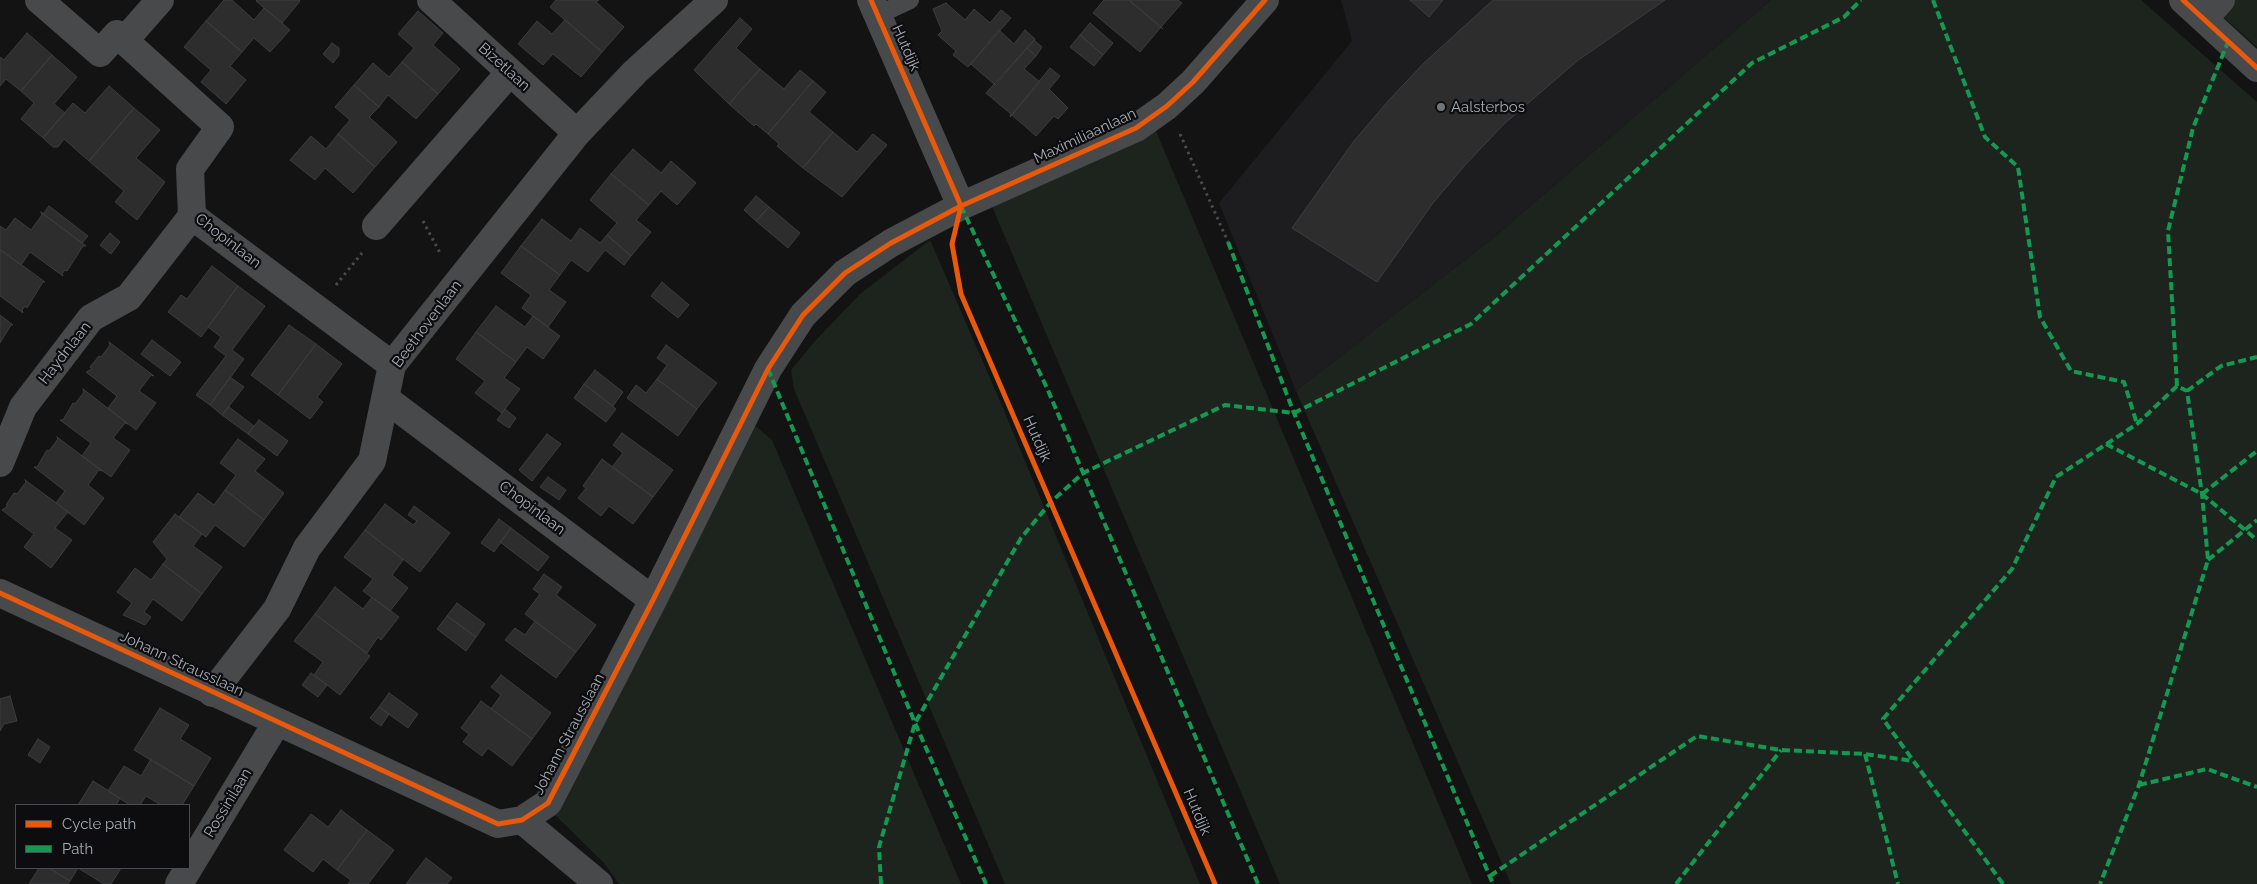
<!DOCTYPE html>
<html>
<head>
<meta charset="utf-8">
<style>
	body { margin:0 }
	#map { position:relative; width:2257px; height:884px; overflow:hidden; background:#131313; font-family:Raleway,sans-serif }
	canvas { display:block }
	.legend { position:absolute; left:15px; top:804px; width:175px; height:65px; box-sizing:border-box; background:#0d0d0f; border:1px solid #494c51; margin:0; padding:6px 9px; list-style:none; font-size:15px; color:#a4abb3 }
	.legend li { display:flex; align-items:center; gap:10px; height:25px }
	.legend b { width:25px; border:1px solid #494c51 }
</style>
</head>
<body>
<div id="map">
<canvas width="2257" height="884"></canvas>
<ul class="legend">
<li><b style="height:6px;background:#e8590c"></b>Cycle path</li>
<li><b style="height:6px;background:#139951"></b>Path</li>
</ul>
</div>
<script>
const context = document.querySelector('canvas').getContext('2d');
context.lineJoin = 'round';
function fill(path, color) { context.fillStyle = color; context.fill(path, 'evenodd'); }
const toPath = rows => new Path2D(rows.map(r => 'M' + r).join(''));
function strokePath(path, color, width, dash) { context.strokeStyle = color; context.lineWidth = width; context.lineCap = dash ? 'butt' : 'round'; context.setLineDash(dash || []); context.stroke(path); }
function write(font, color, halo, rows, align = 'center') {
  context.font = font + ' Raleway,sans-serif'; context.lineWidth = 4.5; context.setLineDash([]); context.textBaseline = 'middle'; context.strokeStyle = halo; context.fillStyle = color; for (const [text, x, y, turn = 0] of rows) {
    context.save(); context.translate(x, y); context.rotate((+turn || 0) * Math.PI / 180); context.textAlign = isNaN(turn) ? turn : align; if (halo) context.strokeText(text, 0, 0); context.fillText(text, 0, 0); context.restore();
  }
}
fill(toPath([
	[1341,0,1771,0,1492,239,1296,391,1219,203,1352,41]
]), '#1d1d1f');
fill(toPath([
	[1771,0,2141,0,2257,102,2257,884,1511,884,1296,391,1492,239],
	[2235,0,2257,0,2257,47,2221,15],
	[1156,131,1231,309,1472,884,1280,884,991,204],
	[930,240,1003,408,1200,884,1005,884,794,389,791,370,814,342,860,294],
	[753,424,772,440,961,884,619,884,604,863,554,814]
]), '#1d231d');
const building = toPath([
	[224,0,232,0,254,20,264,8,290,30,270,52,254,38,242,52,206,21,224,0],
	[257,0,299,0,300,1,282,23,256,1,257,0],
	[556,0,599,0,596,2,624,27,602,52,550,7,556,0],
	[1104,0,1129,0,1161,27,1140,52,1093,13,1104,0],
	[1129,0,1178,0,1182,3,1161,27,1163,29,1129,0],
	[1410,0,1443,0,1429,17,1410,0],
	[1493,0,1665,0,1577,61,1504,124,1466,164,1433,203,1377,282,1292,228,1354,141,1389,100,1424,63,1493,0],
	[946,3,965,20,974,9,990,23,1001,10,1011,18,968,67,953,55,956,51,938,35,942,31,933,9,946,3],
	[418,11,443,33,433,45,460,69,438,94,402,62,414,48,398,34,418,11],
	[740,18,752,29,736,48,760,69,729,104,694,70,740,18],
	[565,20,602,52,581,77,553,54,543,65,518,44,537,21,552,34,565,20],
	[206,21,242,52,230,66,246,80,226,104,201,82,211,70,184,47,206,21],
	[1090,23,1113,43,1103,55,1080,35,1090,23],
	[1025,30,1035,39,995,85,971,64,969,66,999,30,1014,44,1025,30],
	[27,33,52,55,21,91,6,79,0,86,0,57,4,60,27,33],
	[1080,35,1103,55,1094,66,1070,47,1080,35],
	[1034,40,1042,47,1036,56,1027,48,1034,40],
	[332,43,339,48,339,55,333,63,323,54,332,43],
	[1027,48,1036,56,1024,69,1040,82,1010,117,1011,114,986,93,1027,48],
	[52,55,77,77,54,104,65,113,43,138,21,119,34,103,21,91,52,55],
	[402,62,438,94,416,119,388,95,379,107,354,85,373,63,389,77,402,62],
	[1050,68,1060,76,1049,89,1068,108,1058,119,1054,116,1036,136,1012,115,1010,117,1050,68],
	[760,69,784,89,800,70,813,81,768,134,756,124,754,126,729,104,760,69],
	[813,81,826,92,809,112,833,132,803,168,777,146,779,144,768,134,813,81],
	[354,85,379,107,369,117,397,142,375,167,338,134,350,120,335,107,354,85],
	[109,86,134,108,89,161,64,139,58,147,53,147,43,138,73,103,85,113,109,86],
	[134,108,160,130,136,158,165,182,137,220,115,202,124,191,89,161,134,108],
	[833,132,857,152,873,134,887,145,842,197,803,168,833,132],
	[338,134,375,167,353,193,325,168,315,180,290,160,311,136,326,149,338,134],
	[633,149,661,173,671,161,696,183,677,205,661,191,649,205,611,174,633,149],
	[611,174,649,205,636,220,651,232,631,256,607,235,617,223,590,200,611,174],
	[756,196,769,207,756,221,744,210,756,196],
	[49,206,88,236,82,243,43,214,49,206],
	[769,207,800,233,788,248,756,221,769,207],
	[41,212,86,246,83,246,67,271,65,270,62,274,63,276,30,252,21,265,0,250,0,226,6,230,15,218,31,230,42,215,41,212],
	[542,219,571,241,580,228,600,243,607,235,631,256,624,265,605,250,588,272,571,260,560,275,521,246,542,219],
	[110,233,120,242,111,254,100,245,110,233],
	[521,246,560,275,549,290,566,302,548,327,522,308,531,295,501,273,521,246],
	[0,249,45,282,43,282,27,308,25,306,22,310,23,313,0,296,0,249],
	[212,266,238,286,201,337,168,312,181,295,187,299,212,266],
	[662,282,689,305,678,318,651,296,662,282],
	[238,286,265,306,232,350,244,359,210,405,196,395,226,356,214,347,221,337,208,327,238,286],
	[496,306,525,327,533,316,560,336,543,359,527,347,516,362,476,332,496,306],
	[0,315,13,325,11,325,0,343,0,315],
	[289,325,316,344,278,395,251,375,289,325],
	[476,332,516,362,504,378,520,389,502,413,475,393,485,381,456,359,476,332],
	[152,340,181,362,170,376,141,354,152,340],
	[109,342,154,376,151,375,139,391,156,403,136,430,108,408,117,396,86,372,92,369,90,367,99,356,101,357,110,345,109,342],
	[316,344,342,364,317,397,323,402,310,419,278,395,316,344],
	[666,345,717,383,697,409,657,379,667,365,657,358,666,345],
	[595,370,623,392,613,406,584,384,595,370],
	[230,377,244,387,222,415,210,405,230,377],
	[657,379,697,409,678,436,627,398,636,385,646,393,657,379],
	[584,384,616,409,606,422,574,398,584,384],
	[83,389,128,424,125,423,113,438,130,450,111,477,82,456,91,443,60,420,63,420,73,403,75,404,84,392,83,389],
	[229,407,254,426,248,434,222,415,229,407],
	[505,409,516,418,509,428,497,420,505,409],
	[259,420,288,441,277,456,248,434,259,420],
	[622,433,673,470,653,497,612,467,623,453,613,445,622,433],
	[547,434,561,444,532,481,519,470,547,434],
	[57,437,102,471,99,470,88,485,104,498,84,525,56,503,65,491,34,467,37,467,47,450,49,451,58,439,57,437],
	[238,439,265,459,255,471,284,493,264,520,225,490,236,475,220,463,238,439],
	[602,459,653,497,633,524,609,506,601,516,578,498,586,488,583,486,602,459],
	[548,477,566,490,559,500,540,487,548,477],
	[25,480,70,513,67,513,55,528,72,540,51,568,24,547,34,534,2,510,8,506,6,505,14,493,17,494,26,482,25,480],
	[225,490,264,520,244,547,215,525,206,537,179,517,198,493,214,505,225,490],
	[385,504,413,525,417,521,408,515,414,506,450,533,420,572,365,530,385,504],
	[175,514,202,534,193,546,222,567,202,594,163,564,167,559,153,542,175,514],
	[499,519,511,528,494,552,481,543,499,519],
	[511,528,549,557,538,571,500,542,511,528],
	[365,530,403,560,392,575,408,588,390,611,363,591,373,579,344,557,365,530],
	[163,564,202,594,182,621,153,599,144,612,151,617,145,625,123,615,132,603,117,592,135,568,151,580,163,564],
	[544,574,562,587,556,595,596,625,576,652,525,614,540,594,533,589,544,574],
	[335,587,363,609,372,597,399,617,381,640,378,637,367,653,315,614,335,587],
	[457,603,485,624,476,637,447,616,457,603],
	[315,614,370,656,340,695,314,675,323,662,294,641,315,614],
	[447,616,476,637,466,651,437,629,447,616],
	[535,621,576,652,556,678,505,640,515,628,525,635,535,621],
	[311,673,327,685,318,697,302,685,311,673],
	[501,675,551,713,532,739,491,709,501,695,491,687,501,675],
	[389,693,418,714,408,728,379,707,389,693],
	[10,696,17,721,4,724,0,731,0,699,10,696],
	[481,701,532,739,512,766,488,748,482,756,463,742,469,734,461,728,481,701],
	[379,707,389,714,381,726,370,718,379,707],
	[160,708,189,725,180,739,211,758,194,786,134,750,160,708],
	[38,739,50,747,40,763,28,755,38,739],
	[151,759,194,786,182,805,161,805,146,796,140,805,130,805,108,791,124,766,141,776,151,759],
	[93,781,120,798,116,805,78,805,93,781],
	[341,810,367,830,337,870,323,859,313,872,284,850,311,814,328,827,341,810],
	[367,830,394,850,368,884,348,884,351,880,337,870,367,830],
	[426,858,452,878,447,884,406,884,426,858],
	[39,868,49,868,70,881,68,884,29,884,39,868],
	[49,868,121,868,111,884,104,884,78,868,70,881,49,868]
]);
fill(building, '#2d2d2e');
strokePath(building, '#3b3d3f', 1);
strokePath(toPath([
	[1180,134,1228,242],
	[423,221,440,253],
	[336,285,362,253]
]), '#494a4d', 3, [2.5, 4]);
strokePath(toPath([
	[878,15,910,0]
]), '#47494b', 18);
strokePath(toPath([
	[39,0,100,53,117,34,220,127,190,169,192,216,392,365],
	[431,0,577,133],
	[871,0,961,206],
	[2183,0,2257,68],
	[2204,19,2221,0],
	[124,41,160,0],
	[376,226,510,72],
	[386,399,653,600],
	[0,463,23,407,91,318,129,297,192,216],
	[0,593,498,824,522,820,548,803,653,600,768,369,803,315,845,273,891,243,961,206,1136,128,1167,106,1193,82,1265,0],
	[212,693,277,609,307,548,372,461,392,365,577,133,635,72,714,0],
	[522,820,599,884],
	[179,884,277,722]
]), '#47494b', 28);
strokePath(toPath([
	[1933,0,1985,137,2018,167,2040,317,2071,371,2124,382,2137,424],
	[961,206,1047,388,1258,884],
	[1228,242,1294,413,1493,884],
	[768,369,915,723,986,884],
	[2177,386,2168,231,2193,128,2228,42],
	[2187,391,2221,366,2257,357],
	[2106,444,2202,494,2257,540],
	[2202,494,2257,451],
	[2208,560,2257,520],
	[1865,754,1898,884],
	[2139,785,2207,769,2257,787],
	[1490,876,1697,736,1781,750,1865,754,1913,761],
	[881,884,879,847,915,723,1021,538,1051,502,1083,473,1225,405,1294,413,1471,324,1752,63,1844,17,1861,0],
	[1676,884,1781,750],
	[2003,884,1883,719,2012,569,2056,477,2137,424,2177,386,2187,391,2202,494,2208,560,2139,785,2100,884]
]), '#139951', 4, [8, 4]);
strokePath(toPath([
	[871,0,961,206,952,244,961,294,1215,884],
	[2183,0,2257,68],
	[0,593,498,824,522,820,548,803,653,600,768,369,803,315,845,273,891,243,961,206,1136,128,1167,106,1193,82,1265,0]
]), '#e8590c', 5);
for (const [x, y, r, color] of [
	[1441,107,5,"#71767b"]
]) { const dot = new Path2D(); dot.arc(x, y, r, 0, 2 * Math.PI); context.fillStyle = color; context.fill(dot); strokePath(dot, '#0d0d0f', 2); }
write('15px', '#a4abb3', '#0d0d0f', [
	["Hutdijk",906,48,66],
	["Bizetlaan",504,67,42],
	["Maximiliaanlaan",1085,136,-25],
	["Chopinlaan",228,241,38],
	["Beethovenlaan",427,324,-53],
	["Haydnlaan",65,353,-52],
	["Hutdijk",1037,439,66],
	["Chopinlaan",532,508,37],
	["Johann Strausslaan",182,664,25],
	["Johann Strausslaan",569,734,-62],
	["Rossinilaan",228,803,-59],
	["Hutdijk",1197,812,67]
]);
write('15px', '#a4abb3', '#0d0d0f', [
	["Aalsterbos",1451,107]
], 'left');
</script>
</body>
</html>
